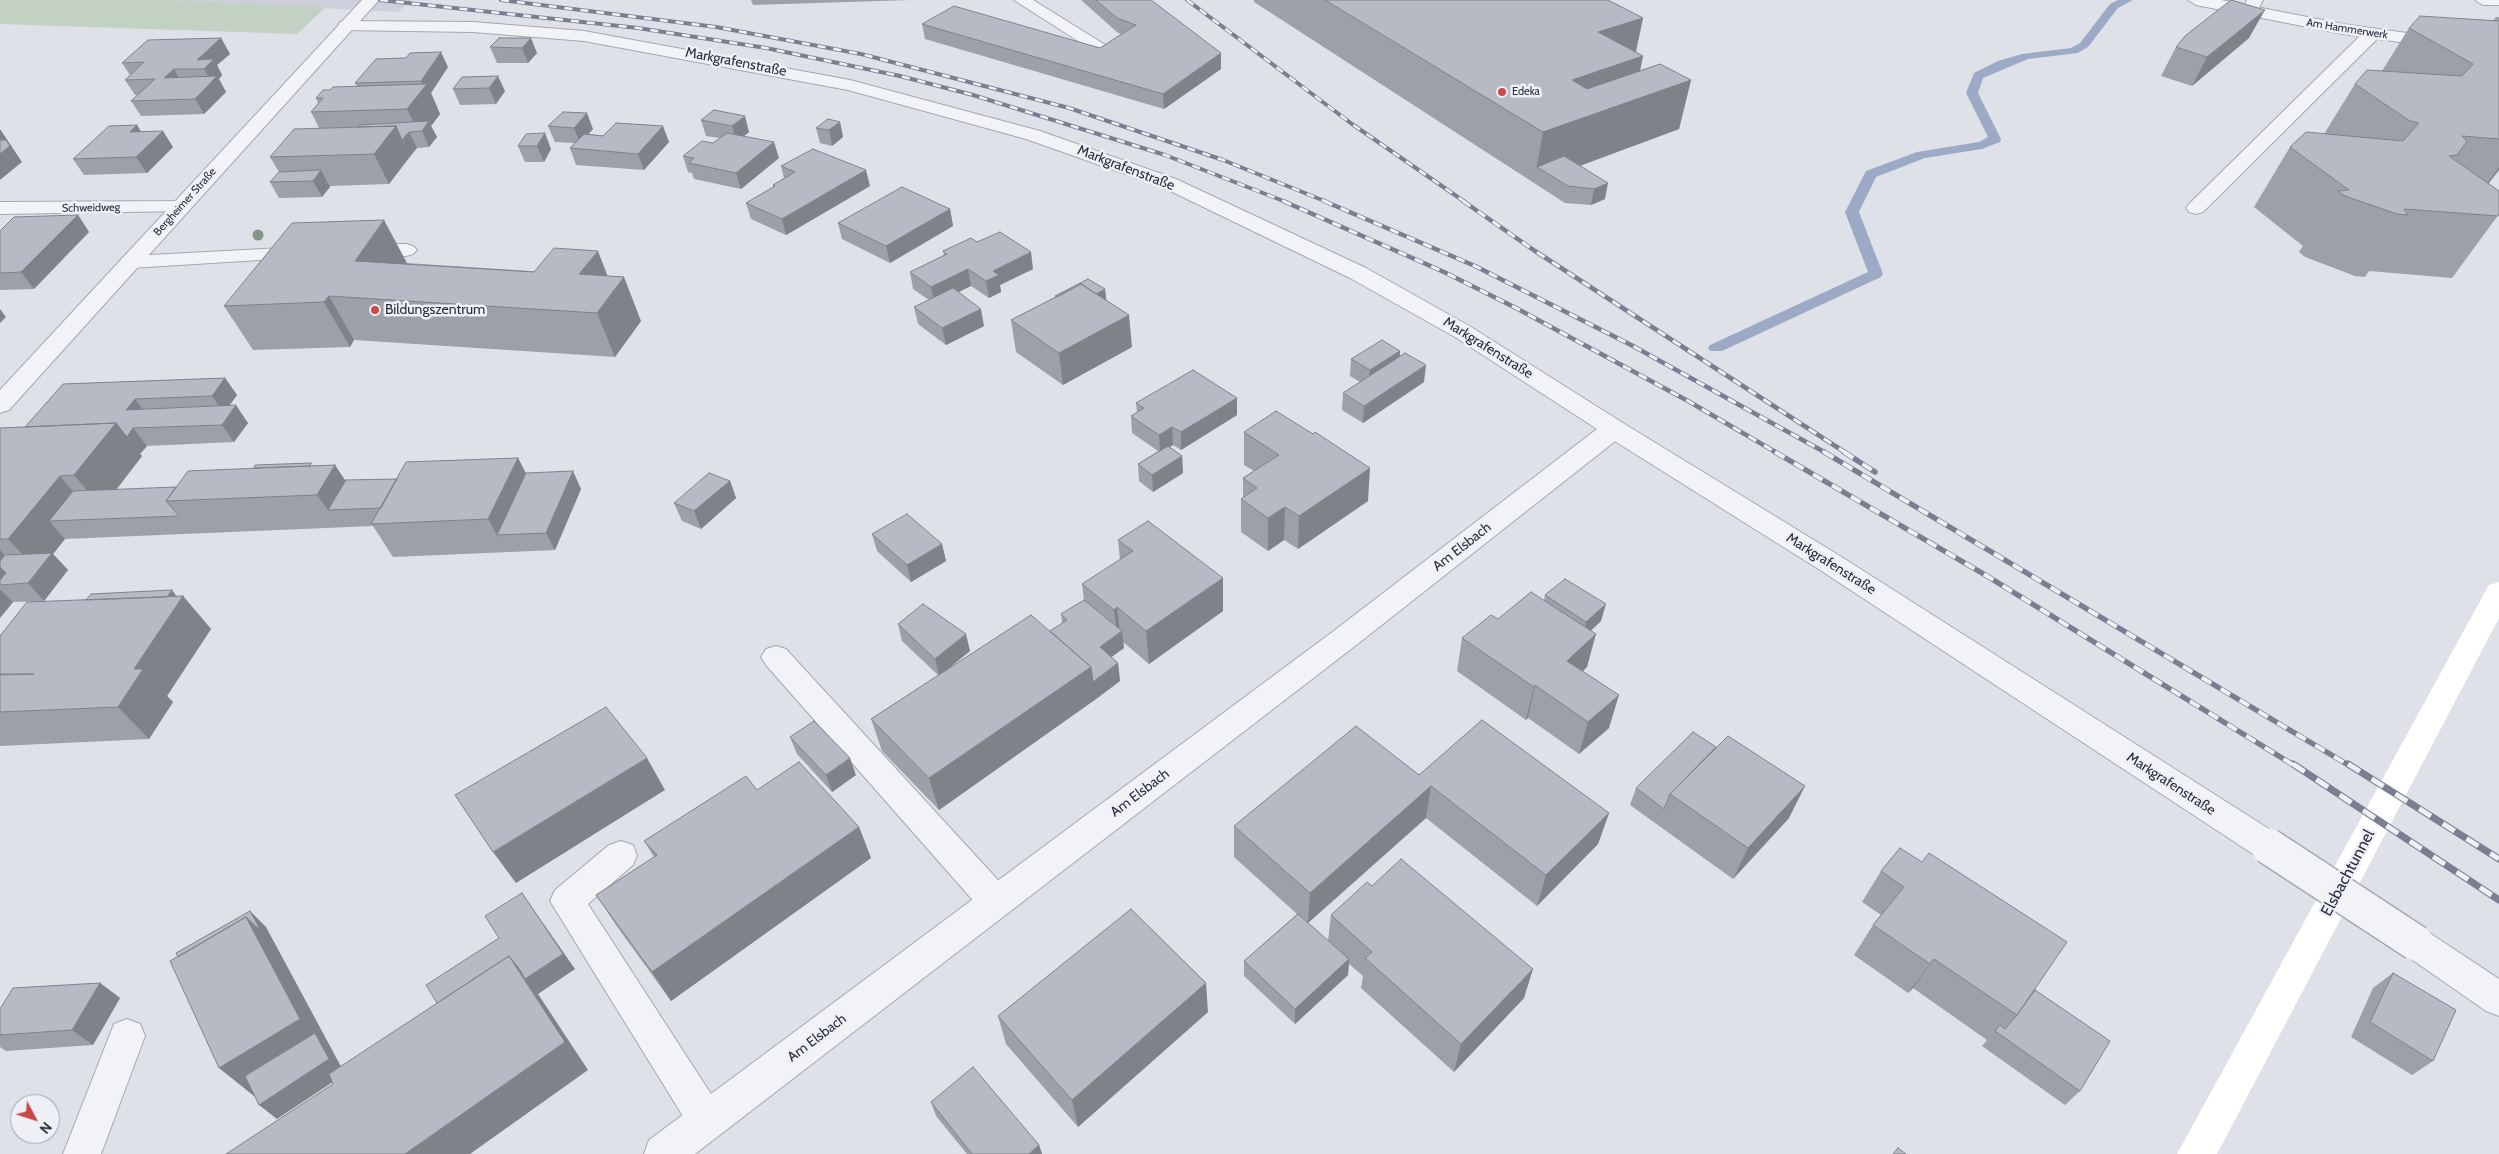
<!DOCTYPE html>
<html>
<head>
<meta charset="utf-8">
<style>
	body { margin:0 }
	#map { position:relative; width:2499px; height:1154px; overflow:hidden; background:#dfe1e8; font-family:Cabin,sans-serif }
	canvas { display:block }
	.north { position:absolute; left:10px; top:1094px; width:50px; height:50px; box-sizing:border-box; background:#eff0f5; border:1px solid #a0a2ac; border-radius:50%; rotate:130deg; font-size:14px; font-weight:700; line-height:20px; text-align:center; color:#292d3e }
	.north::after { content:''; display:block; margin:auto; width:18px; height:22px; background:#c84a49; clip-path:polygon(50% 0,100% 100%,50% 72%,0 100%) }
</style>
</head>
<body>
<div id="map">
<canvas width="2499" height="1154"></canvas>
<div class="north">N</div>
</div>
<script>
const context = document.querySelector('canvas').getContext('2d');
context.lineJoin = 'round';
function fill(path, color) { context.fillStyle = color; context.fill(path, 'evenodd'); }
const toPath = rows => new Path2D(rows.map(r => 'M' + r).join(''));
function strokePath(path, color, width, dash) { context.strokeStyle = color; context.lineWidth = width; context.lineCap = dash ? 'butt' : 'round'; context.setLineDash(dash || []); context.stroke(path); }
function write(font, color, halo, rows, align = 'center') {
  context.font = font + ' Cabin,sans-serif'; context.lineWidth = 5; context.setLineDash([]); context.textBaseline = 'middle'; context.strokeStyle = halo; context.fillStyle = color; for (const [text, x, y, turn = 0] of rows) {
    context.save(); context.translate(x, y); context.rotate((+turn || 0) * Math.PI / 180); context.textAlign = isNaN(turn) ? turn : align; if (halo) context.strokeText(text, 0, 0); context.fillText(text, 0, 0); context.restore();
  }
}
fill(toPath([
	[169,0,412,0,398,12]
]), '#cdd0da');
fill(toPath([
	[0,0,169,0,326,7,297,34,0,24]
]), '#c2d1c1');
fill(toPath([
	[2118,0,2133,0,2118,8,2088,47,2078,53,2028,59,1983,78,1978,93,2001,139,2000,142,1982,149,1925,158,1876,177,1859,212,1883,274,1881,277,1722,351,1710,351,1708,348,1710,345,1868,272,1845,212,1866,171,1917,152,1979,142,1988,137,1966,93,1974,73,1998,61,2022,54,2071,48,2080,43,2110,4,2118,0]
]), '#9caac6');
const service = toPath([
	[1014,0,1033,0,1107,46,1104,50,1098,51,1092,50,1014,0],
	[2247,0,2263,0,2255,15,2249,17,2241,12,2247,0],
	[2475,0,2499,0,2499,5,2483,5,2475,0],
	[2372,29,2378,30,2380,34,2378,38,2203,212,2196,214,2189,212,2186,208,2189,204,2366,30,2372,29],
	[362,244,406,244,413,246,417,250,413,254,406,256,355,254,351,250,355,246,362,244],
	[301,247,308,249,312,253,308,257,131,268,123,267,120,262,123,257,131,256,301,247],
	[1614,421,1623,423,1840,556,2280,836,2284,846,2280,856,2268,860,2256,856,1820,570,1605,435,1602,429,1605,423,1614,421],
	[776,646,786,649,1008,891,1013,902,1008,913,996,917,984,913,766,665,761,657,766,649,776,646],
	[621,841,633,845,637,855,633,865,588,904,720,1108,726,1121,720,1134,707,1140,694,1134,550,901,555,890,609,845,621,841],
	[2416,927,2428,932,2499,979,2499,1016,2486,1011,2404,954,2399,943,2404,932,2416,927],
	[127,1019,140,1024,145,1036,101,1154,63,1154,114,1024,127,1019]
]);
const minor = toPath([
	[346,21,473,22,584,31,850,80,1040,131,1176,179,1366,268,1471,327,1623,423,1626,429,1623,435,1355,646,695,1154,644,1154,649,1140,1335,630,1597,429,1455,337,1350,278,1162,187,1026,139,848,90,584,41,473,32,340,30,338,26,340,22,346,21],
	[181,201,188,203,191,207,188,211,0,214,0,202,181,201]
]);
const tertiary = toPath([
	[362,0,379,0,9,410,0,413,0,390,362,0],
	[2188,0,2221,0,2343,24,2499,46,2499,56,2343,34,2196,5,2188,0]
]);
strokePath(service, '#a5a7b2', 2);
strokePath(minor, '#a5a7b2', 2);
strokePath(tertiary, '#a5a7b2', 2);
fill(service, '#f2f3f6');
fill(minor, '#f2f3f6');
fill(tertiary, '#f2f3f6');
fill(toPath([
	[2499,582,2499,618,2217,1154,2177,1154,2485,592,2489,585,2499,582]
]), '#fff');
const railFar3 = toPath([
	[380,0,638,28,766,48,900,76,973,95,1165,155,1286,202],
	[501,0,716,27,861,54,1069,108,1223,160,1327,202],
	[1187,0,1352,124,1465,202]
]);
const railFar2 = toPath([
	[1283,201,1444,272,1516,308,1688,401,1777,453],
	[1324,201,1475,266,1633,346,1826,453],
	[1463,201,1535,251,1846,453]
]);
const railFar1 = toPath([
	[1775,452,1987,576,2295,766],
	[1824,452,2350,766],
	[1844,452,1875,472]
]);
const rail = toPath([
	[2293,764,2499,900],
	[2348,764,2499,859]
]);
strokePath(railFar3, '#797f91', 4);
strokePath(railFar2, '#797f91', 4.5);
strokePath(railFar1, '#797f91', 5.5);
strokePath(rail, '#797f91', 7);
strokePath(railFar3, '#eff0f5', 2.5, [8]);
strokePath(railFar2, '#eff0f5', 3, [9]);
strokePath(railFar1, '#eff0f5', 4, [11]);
strokePath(rail, '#eff0f5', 5, [14]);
const serviceBridge = toPath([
	[2268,846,2416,943]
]);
strokePath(serviceBridge, '#a5a7b2', 38, []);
strokePath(serviceBridge, '#f2f3f6', 35);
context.fillStyle = '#839687';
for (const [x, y] of [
	[258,235]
]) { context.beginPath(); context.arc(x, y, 5.5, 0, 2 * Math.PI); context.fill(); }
fill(toPath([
	[751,0,911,0,753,5],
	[1081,0,1151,0,1221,69,1164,109,925,39,922,24,1100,48,1121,34,1118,33],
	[1254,0,1608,0,1643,18,1636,52,1643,56,1640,70,1691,80,1679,129,1580,166,1605,199,1591,205,1565,203,1254,2],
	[2496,17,2499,17,2499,170,2489,183,2499,214,2452,278,2369,271,2365,277,2355,276,2305,257,2299,252,2303,246,2254,207,2290,147,2324,134,2355,84,2382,71,2409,28,2493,21],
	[221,38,230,54,217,65,222,75,219,79,226,92,204,114,141,116,131,101,137,95,135,95,125,80,130,75,122,63],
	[499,38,537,53,528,63,497,63,490,47],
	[2249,38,2192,86,2161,76,2176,47],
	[448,67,431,93,440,114,431,126,437,137,429,147,417,148,389,184,330,186,322,197,279,198,270,182,279,172,270,157,319,128,311,112,318,103,316,98,330,90,357,86,355,83],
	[462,77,505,91,496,104,460,105,453,89],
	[714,110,749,132,744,136,779,158,741,189,694,179,692,173,688,172,683,156,713,143,720,138,706,136,701,120],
	[840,122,843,137,832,146,820,143,816,128],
	[548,126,593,129,588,134,669,142,644,170,576,165,570,148,575,143,555,142],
	[140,131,173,147,147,173,84,175,73,159],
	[526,134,551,149,544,162,525,162,518,146],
	[781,166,870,186,786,235,751,219,746,203,773,187,773,185,784,178],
	[950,209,953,226,890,263,842,239,838,223],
	[78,215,89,232,34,289,0,290,0,231],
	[977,242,1033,269,1000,285,1001,292,989,298,971,286,958,292,984,326,946,345,918,324,914,307,929,300,913,289,910,272,944,255,943,251],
	[407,263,608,276,641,321,615,357,354,340,350,347,253,350,224,306],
	[1105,289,1106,300,1132,347,1063,385,1016,352,1011,320,1056,297,1055,296],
	[1400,351,1400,357,1424,382,1363,423,1342,410,1343,393,1360,382,1350,376,1351,359],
	[225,378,237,395,229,406,248,423,234,442,147,446,140,454,142,456,116,490,176,487,313,466,346,480,397,479,518,458,526,474,581,489,555,550,393,557,373,526,65,539,53,554,68,570,44,601,13,602,0,618,0,428,25,427,63,384],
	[1237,398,1237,415,1181,450,1173,445,1170,447,1182,456,1183,473,1153,492,1139,481,1138,464,1158,451,1132,433,1131,416,1137,412,1136,403],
	[1244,432,1368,501,1298,549,1284,540,1268,551,1241,532,1241,499,1243,498,1243,478,1254,471,1244,465],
	[730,481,736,498,701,529,682,521,674,503],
	[872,534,942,544,946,561,911,582,877,551],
	[1118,540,1223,611,1149,664,1123,642,1124,648,1111,657,1118,663,1120,681,1096,699,939,810,882,751,871,719,938,675,902,641,898,624,970,651,948,669,1050,631,1062,623,1061,614,1084,600,1082,584,1120,560],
	[1545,595,1601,621,1591,631,1587,667,1583,671,1609,728,1579,754,1528,718,1526,720,1457,671,1462,638,1498,619,1544,600],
	[183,596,211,629,167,696,173,702,149,739,0,746,0,636,177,597],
	[790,737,856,775,832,792,797,754],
	[1716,747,1789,818,1733,879,1630,805,1636,788],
	[1419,775,1609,813,1598,844,1537,906,1426,818,1308,923,1328,941,1331,915,1372,886,1524,998,1454,1072,1361,988,1363,976,1349,964,1348,975,1295,1024,1244,976,1244,961,1297,914,1234,857,1234,826],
	[859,827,871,858,671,1001,616,925,596,895,654,857,644,841],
	[1900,848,2035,990,2080,1091,2065,1105,1982,1046,1987,1040,1913,988,1908,993,1854,955,1873,925,1881,915,1862,902,1881,871],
	[2393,973,2433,1061,2412,1075,2351,1037,2373,988],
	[100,983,120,998,93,1045,6,1051,0,1047,0,1009],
	[1208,1012,1078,1127,1006,1044,998,1016],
	[931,1102,1039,1145,1042,1154,967,1154,936,1116]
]), '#9da0a9');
fill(toPath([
	[2265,10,2249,38,2192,86,2207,57],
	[1643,18,1634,59,1643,56,1634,100,1691,80,1679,129,1552,176,1537,167,1534,183,1543,132,1598,32],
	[221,38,230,54,217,65,222,75,219,79,226,92,204,114,195,99,212,82,204,69,197,60],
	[531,38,537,53,528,63,522,48],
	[441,52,448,67,431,93,440,114,431,126,437,137,429,147,422,131,418,131,407,109,424,88,421,81],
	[1221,53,1221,69,1164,109,1163,94],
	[174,69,183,85,164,78],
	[498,76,505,91,496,104,489,88],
	[587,113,593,129,580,143,574,128],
	[745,116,749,132,737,142,732,126],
	[840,122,843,137,832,146,829,130],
	[137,125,147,141,130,132],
	[396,126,410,156,389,184,374,154],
	[663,126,669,142,644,170,638,154],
	[0,129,22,162,0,180],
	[163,131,173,147,147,173,136,157],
	[409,132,417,148,410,156,402,140],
	[545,133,551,149,544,162,537,146],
	[774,142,779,158,741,189,736,173],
	[2499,167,2499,170,2475,200],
	[321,170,330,187,322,197,313,181],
	[866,170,870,186,786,235,782,219],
	[1608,183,1605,199,1591,205,1594,189],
	[950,209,953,226,890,263,886,246],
	[78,215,89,232,34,289,21,272],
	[384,220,407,263,383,299,355,261],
	[598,251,613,290,624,277,641,321,615,357,597,313,579,274],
	[1031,252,1033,269,1000,285,1001,292,989,298,986,281,993,271],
	[968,269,971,286,934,304,931,287],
	[1105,289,1107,306,1070,305],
	[329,296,354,340,350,347,324,302],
	[0,309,6,317,0,323],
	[981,309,984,326,946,345,942,328],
	[1129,315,1132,347,1063,385,1059,353],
	[1400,351,1398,368,1368,387,1370,370],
	[1426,365,1424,382,1363,423,1364,406],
	[225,378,237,395,224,413,212,396],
	[1237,398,1237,415,1181,450,1181,432],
	[135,399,148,417,126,410],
	[236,405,248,423,234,442,222,425],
	[116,423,133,428,147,446,140,454,142,456,102,508,74,475],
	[1172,427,1173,445,1160,453,1159,435],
	[1182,456,1183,473,1153,492,1152,475],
	[518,458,535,491,497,535,507,552,488,519],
	[335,465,357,498,328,510,317,495],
	[1370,468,1368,501,1298,549,1299,516],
	[573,471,581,489,555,550,546,533],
	[60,476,88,509,49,521,65,539,53,554,68,570,44,601,28,583,38,571,8,539],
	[730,481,736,498,701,529,694,511],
	[1285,507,1284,540,1268,551,1268,518],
	[942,544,946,561,911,582,907,565],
	[0,550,21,573,0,585],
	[1223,578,1223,611,1149,664,1146,631],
	[0,589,13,602,0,618],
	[172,590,180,601,183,596,211,629,167,696,173,702,149,739,118,707,157,612],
	[1606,604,1601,621,1581,639,1586,622],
	[1117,607,1120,633,1122,631,1124,648,1102,664,1100,647,1117,635,1114,610],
	[966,634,970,651,939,676,935,659],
	[1596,634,1587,667,1558,693,1567,661],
	[1118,663,1120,681,1096,699,939,810,929,778,1091,667],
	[1535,685,1528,718,1526,720,1534,687],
	[1619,695,1609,728,1579,754,1588,722],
	[647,758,665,790,516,883,493,852],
	[850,758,856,775,832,792,826,775],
	[1431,786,1426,818,1308,923,1310,893],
	[1805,786,1789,818,1733,879,1748,848],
	[1609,813,1598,844,1537,906,1546,875],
	[859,827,871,858,671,1001,652,972],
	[522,893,575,969,538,994,588,1070,470,1154,405,1154,509,956],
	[250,911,266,927,345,1074,277,1119,259,1105,325,1052,254,1096,219,1068,246,917],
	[1349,959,1348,975,1295,1024,1295,1009],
	[1934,959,1913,988,1908,993,1930,964],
	[1533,969,1524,998,1454,1072,1461,1044],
	[100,983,120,998,93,1045,72,1030],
	[1206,983,1208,1012,1078,1127,1072,1100],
	[1039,1145,1042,1154,1029,1154]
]), '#808289');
const building = toPath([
	[1096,0,1151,0,1221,53,1163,94,922,24,954,6,1100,48,1136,25,1117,18,1096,0],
	[1325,0,1608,0,1643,18,1598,32,1643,56,1572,80,1587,89,1660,64,1691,80,1543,132,1325,0],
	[2231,0,2265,10,2207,57,2176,47,2185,36,2231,0],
	[2420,16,2499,21,2499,139,2462,136,2467,141,2457,155,2449,156,2499,191,2499,214,2498,216,2404,209,2408,215,2397,214,2345,196,2338,191,2349,190,2290,147,2306,132,2403,141,2419,123,2410,121,2355,84,2367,70,2462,76,2473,64,2409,28,2420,16],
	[221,38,197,60,214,59,204,69,174,69,164,78,217,76,195,99,131,101,155,79,125,80,144,62,122,63,148,40,221,38],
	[499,38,531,38,522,48,490,47,499,38],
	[441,52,421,81,355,83,376,59,406,58,410,53,441,52],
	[498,76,489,88,453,89,462,77,498,76],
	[427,84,407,109,311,112,323,98,316,98,323,90,330,90,333,87,427,84],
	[714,110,745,116,732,126,701,120,714,110],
	[563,112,587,113,574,128,548,126,563,112],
	[828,119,840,122,829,130,816,128,828,119],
	[429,121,422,131,409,132,402,140,396,126,358,127,359,125,429,121],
	[616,123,663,126,638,154,570,148,584,134,603,136,616,123],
	[137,125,130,132,163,131,136,157,73,159,109,126,137,125],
	[396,126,374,154,270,157,294,129,396,126],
	[545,133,537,146,518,146,526,134,545,133],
	[727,133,774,142,736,173,689,163,694,158,683,156,702,141,713,143,727,133],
	[0,140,6,140,10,146,0,154,0,140],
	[813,149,866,170,782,219,746,203,775,186,773,185,795,172,781,166,813,149],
	[1564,156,1608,183,1594,189,1568,186,1537,167,1564,156],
	[321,170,313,181,270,182,279,172,321,170],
	[902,187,950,209,886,246,838,223,902,187],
	[78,215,21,272,0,273,0,231,14,217,78,215],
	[384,220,355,261,534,272,554,248,598,251,579,274,624,277,597,313,329,296,324,302,224,306,292,223,384,220],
	[1000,232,1031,252,993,271,999,275,986,281,968,269,931,287,910,272,947,254,943,251,971,238,977,242,1000,232],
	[1088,279,1105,289,1096,294,1081,284,1057,297,1055,296,1088,279],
	[1081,284,1129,315,1059,353,1011,320,1081,284],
	[953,288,981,309,942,328,914,307,953,288],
	[1382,340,1400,351,1370,370,1351,359,1382,340],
	[1405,353,1426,365,1364,406,1343,393,1405,353],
	[1193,370,1237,398,1181,432,1172,427,1159,435,1131,416,1144,408,1136,403,1193,370],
	[225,378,212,396,135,399,126,410,236,405,222,425,133,428,127,437,116,423,25,427,63,384,225,378],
	[1276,411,1313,434,1315,432,1370,468,1299,516,1285,507,1268,518,1241,499,1257,488,1243,478,1279,455,1244,432,1276,411],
	[116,423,74,475,60,476,8,539,0,539,0,428,116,423],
	[1168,446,1182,456,1152,475,1138,464,1168,446],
	[518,458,488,519,371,524,406,462,518,458],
	[311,463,310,466,254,468,255,465,311,463],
	[335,465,317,495,166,501,188,471,335,465],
	[573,471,546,533,497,535,526,473,573,471],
	[709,473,730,481,694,511,674,503,709,473],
	[397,479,381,508,328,510,346,480,397,479],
	[176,487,166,501,179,516,49,521,73,491,176,487],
	[907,514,942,544,907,565,872,534,907,514],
	[1148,521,1223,578,1146,631,1117,607,1114,610,1082,584,1133,551,1118,540,1148,521],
	[52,553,28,583,0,585,0,580,6,573,0,567,0,561,5,555,52,553],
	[1565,579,1606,604,1586,622,1545,595,1565,579],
	[172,590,167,597,86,600,91,594,172,590],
	[1531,592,1596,634,1567,661,1619,695,1588,722,1535,685,1534,687,1462,638,1491,615,1498,619,1531,592],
	[183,596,134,669,143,669,118,707,0,712,0,675,34,674,0,674,0,636,27,602,183,596],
	[1084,600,1122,631,1100,647,1118,663,1093,682,1091,667,1050,631,1067,620,1061,614,1084,600],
	[923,604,966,634,935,659,898,624,923,604],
	[1031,615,1091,667,929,778,871,719,1031,615],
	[606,707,647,758,493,852,455,795,606,707],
	[1482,720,1609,813,1546,875,1431,786,1310,893,1234,826,1356,726,1419,775,1482,720],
	[814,721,850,758,826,775,790,737,814,721],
	[1693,732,1716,747,1670,794,1664,809,1636,788,1693,732],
	[1728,736,1805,786,1748,848,1670,794,1728,736],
	[799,762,859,827,652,972,596,895,657,855,644,841,746,776,757,790,799,762],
	[1900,848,1922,862,1929,853,2067,942,2017,1015,1934,959,1930,964,1873,925,1904,887,1881,871,1900,848],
	[1401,859,1533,969,1461,1044,1365,958,1372,952,1331,915,1367,882,1372,886,1401,859],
	[522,893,563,954,525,979,520,970,509,956,437,1003,426,985,499,938,485,916,522,893],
	[1131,909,1206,983,1072,1100,998,1016,1131,909],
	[250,911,261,931,246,917,178,957,176,953,250,911],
	[1298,914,1349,959,1295,1009,1244,961,1298,914],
	[246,917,300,1019,219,1068,170,961,246,917],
	[509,956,565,1042,405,1154,226,1154,333,1084,329,1074,509,956],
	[2393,973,2456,1010,2433,1061,2370,1022,2393,973],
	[100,983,72,1030,0,1035,0,1009,13,988,100,983],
	[2035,990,2110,1041,2080,1091,1995,1031,2000,1025,2005,1029,2017,1015,2035,990],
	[315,1033,329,1059,259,1105,245,1076,315,1033],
	[973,1067,1039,1145,1029,1154,972,1154,931,1102,973,1067],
	[1898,1148,1906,1154,1893,1154,1898,1148]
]);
fill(building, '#b7bac4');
strokePath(building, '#808289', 1);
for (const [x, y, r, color] of [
	[1502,92,5,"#c84a49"],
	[375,310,5,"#c84a49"]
]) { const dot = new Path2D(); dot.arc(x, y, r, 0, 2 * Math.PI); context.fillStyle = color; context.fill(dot); strokePath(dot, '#eff0f5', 2); }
write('11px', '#292d3e', '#eff0f5', [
	["Am Hammerwerk",2347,29,9],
	["Bergheimer Straße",185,202,-48],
	["Schweidweg",91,208,-1]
]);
write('11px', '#292d3e', '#eff0f5', [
	["Edeka",1512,92]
], 'left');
write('14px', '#292d3e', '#eff0f5', [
	["Markgrafenstraße",736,62,11],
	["Markgrafenstraße",1126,168,21],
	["Markgrafenstraße",1488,348,32],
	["Am Elsbach",1462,547,-38],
	["Markgrafenstraße",1831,564,32],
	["Markgrafenstraße",2171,784,33],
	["Am Elsbach",1140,793,-37],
	["Am Elsbach",817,1038,-37]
]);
write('14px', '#292d3e', '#eff0f5', [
	["Bildungszentrum",385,310]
], 'left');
write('16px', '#292d3e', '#eff0f5', [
	["Elsbachtunnel",2348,873,-62]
]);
</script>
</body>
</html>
